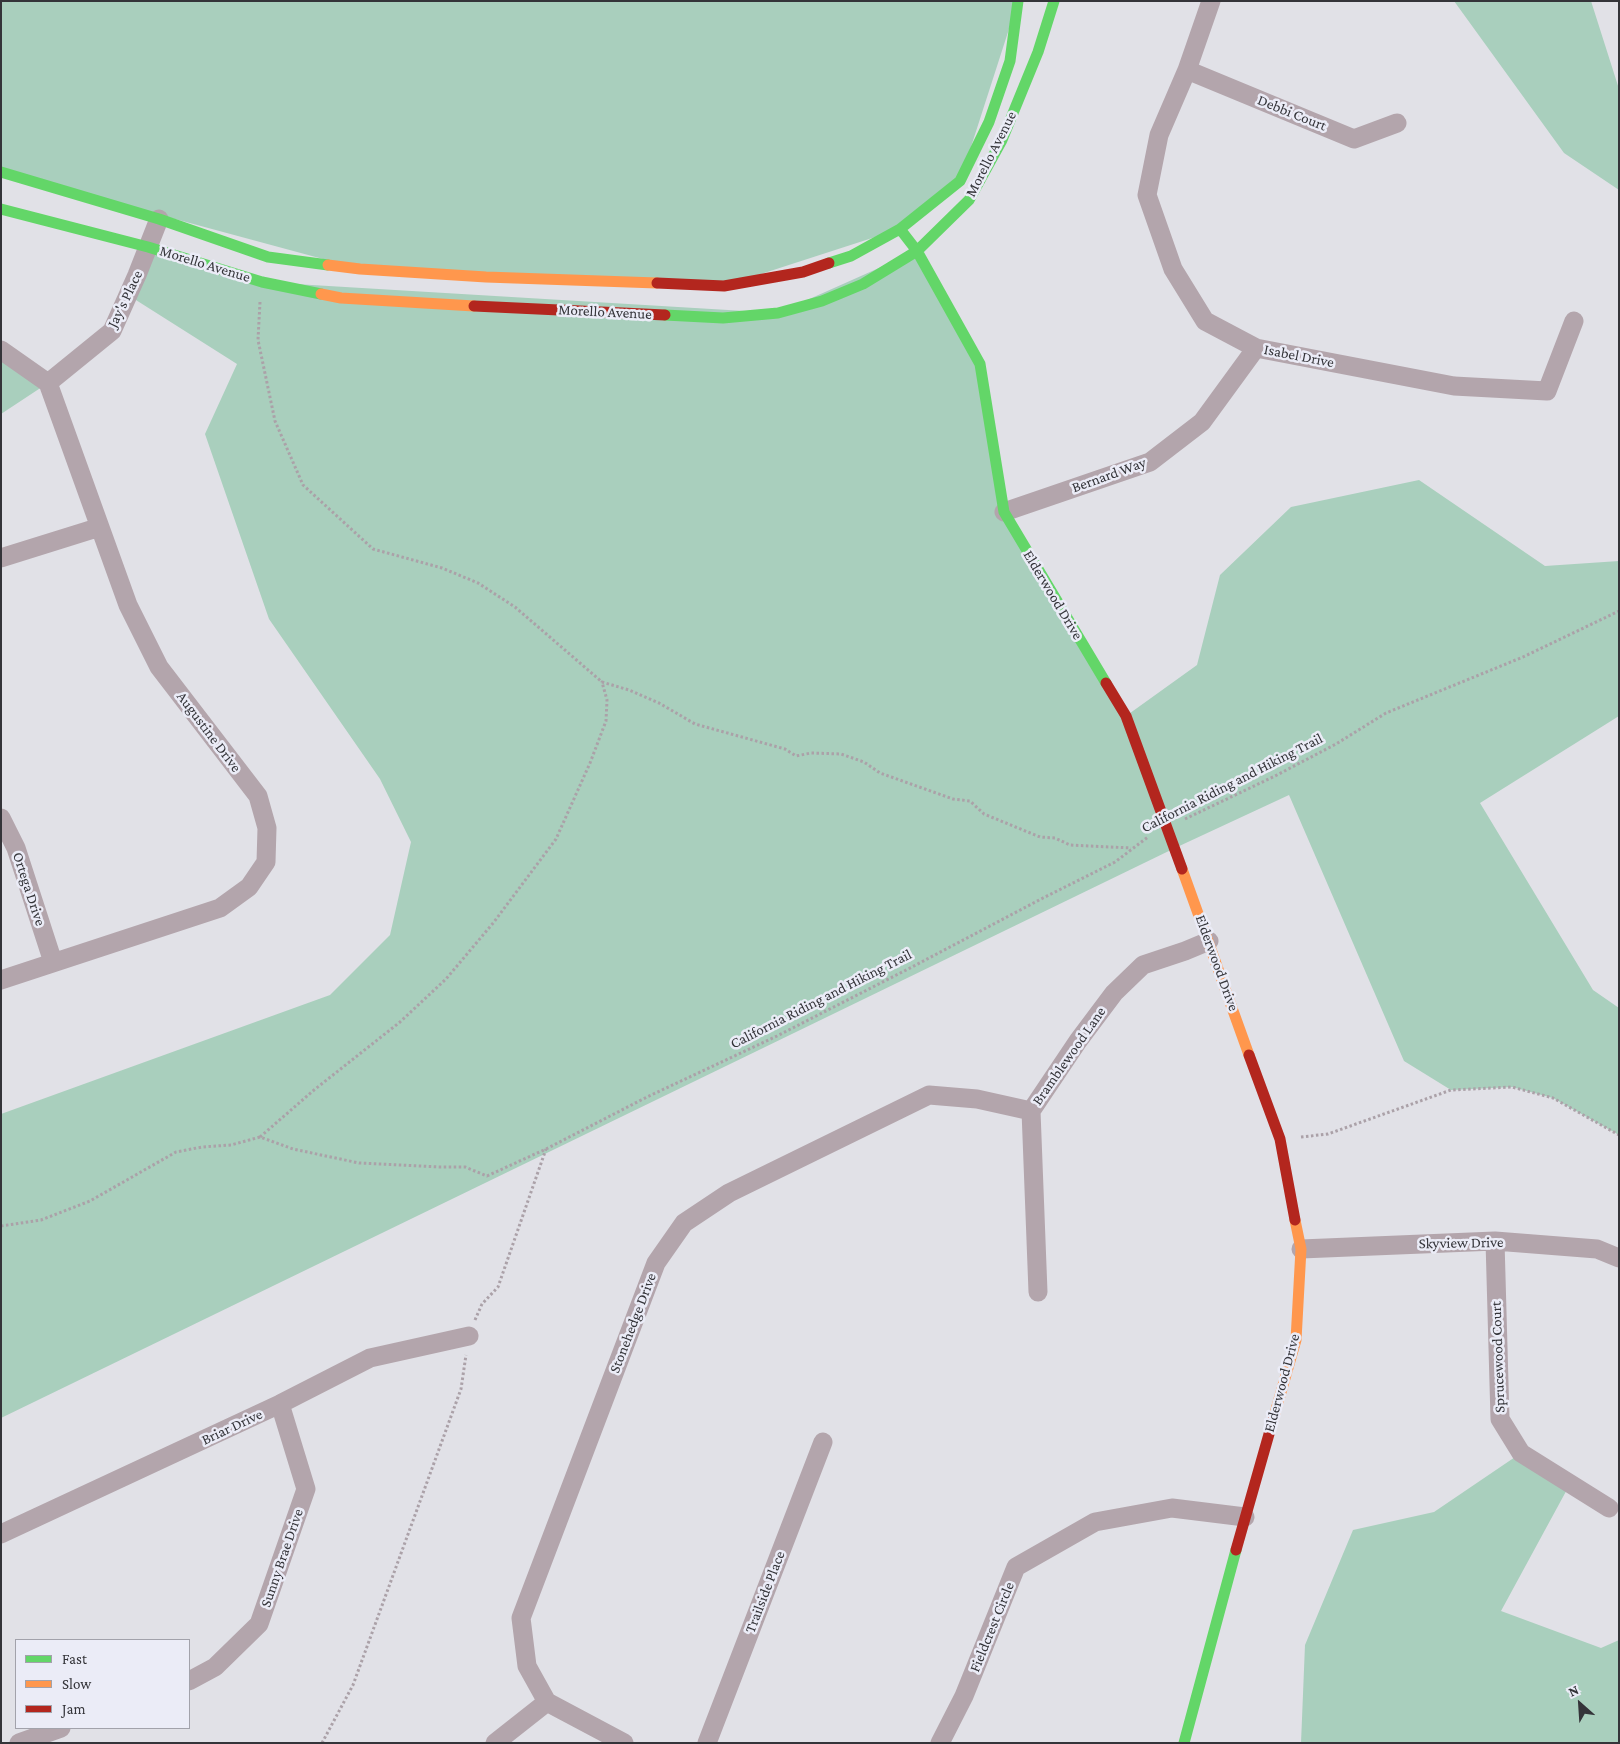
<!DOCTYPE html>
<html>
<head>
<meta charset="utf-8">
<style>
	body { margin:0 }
	#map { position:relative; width:1620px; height:1744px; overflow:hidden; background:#e1e1e7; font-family:"Crimson Pro",serif }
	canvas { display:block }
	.frame { position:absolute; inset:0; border:2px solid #343439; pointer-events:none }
	.legend { position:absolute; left:15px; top:1639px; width:175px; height:90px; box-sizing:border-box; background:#ebecf7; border:1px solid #a2a2ab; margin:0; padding:6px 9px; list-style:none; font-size:15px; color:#343439 }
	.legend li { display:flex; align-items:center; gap:10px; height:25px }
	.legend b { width:25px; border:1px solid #a2a2ab }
	.north { position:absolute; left:1555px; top:1679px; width:50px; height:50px; -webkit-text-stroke:4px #ebecf7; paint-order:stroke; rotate:334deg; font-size:14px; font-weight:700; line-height:20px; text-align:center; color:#343439 }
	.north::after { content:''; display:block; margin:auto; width:18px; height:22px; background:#343439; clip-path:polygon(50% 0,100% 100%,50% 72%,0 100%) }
</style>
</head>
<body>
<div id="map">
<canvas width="1620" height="1744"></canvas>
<div class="frame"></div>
<ul class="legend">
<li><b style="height:6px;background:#63d668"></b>Fast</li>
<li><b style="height:6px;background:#ff974d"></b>Slow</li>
<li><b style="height:6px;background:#b3261e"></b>Jam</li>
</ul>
<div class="north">N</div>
</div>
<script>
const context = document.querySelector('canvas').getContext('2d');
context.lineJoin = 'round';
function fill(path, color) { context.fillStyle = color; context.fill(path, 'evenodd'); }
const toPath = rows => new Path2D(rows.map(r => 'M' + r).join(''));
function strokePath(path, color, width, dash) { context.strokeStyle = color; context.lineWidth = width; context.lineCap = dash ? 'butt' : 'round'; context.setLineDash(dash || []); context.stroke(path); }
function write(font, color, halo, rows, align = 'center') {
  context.font = font + ' "Crimson Pro",serif'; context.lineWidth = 5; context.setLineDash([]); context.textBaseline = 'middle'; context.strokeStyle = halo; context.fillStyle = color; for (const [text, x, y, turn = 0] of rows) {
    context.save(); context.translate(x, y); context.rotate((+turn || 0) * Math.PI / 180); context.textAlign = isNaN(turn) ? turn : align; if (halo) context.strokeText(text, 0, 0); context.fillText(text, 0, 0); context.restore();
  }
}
fill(toPath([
	[1,1,1018,1,960,181,900,229,724,286,360,269,1,172],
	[1454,1,1591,1,1619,89,1619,190,1564,153],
	[151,247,262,282,778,313,917,251,980,364,1004,512,1126,716,1197,665,1220,575,1291,507,1419,480,1545,566,1619,561,1619,716,1480,803,1593,990,1619,1008,1619,1135,1553,1098,1512,1087,1451,1090,1404,1061,1289,795,1175,848,1,1418,1,1114,330,995,390,935,411,842,380,779,269,619,205,434,237,364,128,295],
	[1,350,48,383,1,414],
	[1521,1453,1570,1484,1501,1611,1601,1648,1619,1640,1619,1743,1301,1743,1305,1645,1353,1530,1434,1512]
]), '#a9cfbd');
strokePath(toPath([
	[260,302,258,340,275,421,303,485,373,549,442,568,478,583,515,607,602,682],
	[1185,819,1275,776,1336,744,1386,713,1523,657,1619,611],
	[260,1137,314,1090,400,1022,446,979,494,922,556,839,590,763,606,721,607,700,602,682,629,690,659,703,695,724,785,749,796,756,811,753,841,754,864,762,880,773,953,799,970,801,984,814,1040,837,1055,838,1070,845,1131,848],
	[1301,1137,1328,1134,1451,1090,1512,1087,1553,1098,1619,1135],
	[1,1226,41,1220,90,1201,176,1152,202,1147,231,1145,260,1137,293,1149,359,1163,439,1167,465,1167,487,1176,546,1149,647,1097,777,1036,912,967,1043,898,1115,862,1148,837],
	[475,1320,482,1304,498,1287,546,1149],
	[322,1743,353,1685,461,1389,466,1355]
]), '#aba1a8', 3, [2.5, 2.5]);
strokePath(toPath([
	[1211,1,1187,70,1159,135,1147,195,1173,269,1205,321,1256,348,1454,386,1547,391,1574,321],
	[1187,70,1354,139,1397,123],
	[1,350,48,383,128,605,159,667,258,796,267,828,266,862,249,887,220,908,1,980],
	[48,383,112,331,137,275,159,219],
	[1004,512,1150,462,1202,422,1256,348],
	[1,558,100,527],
	[1,818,16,848,53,962],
	[1495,1241,1500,1419,1521,1453,1609,1508],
	[1301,1249,1495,1241,1597,1249,1619,1258],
	[1038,1292,1031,1111,1078,1041,1114,993,1143,965,1185,951,1209,941],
	[1,1534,280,1404,370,1358,469,1336],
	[189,1681,215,1667,259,1624,306,1489,280,1404],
	[19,1743,61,1728],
	[495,1743,547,1702],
	[624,1743,547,1702,527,1666,521,1618,656,1263,684,1223,729,1193,929,1095,977,1099,1031,1111],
	[707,1743,823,1442],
	[940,1743,964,1696,1016,1567,1095,1522,1172,1508,1245,1517]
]), '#b3a5ac', 19);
strokePath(toPath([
	[1,172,159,219,268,257,328,265],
	[1,209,148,247,262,282,321,294],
	[900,229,917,251,980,364,1004,512,1106,683],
	[829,263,851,256,900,229,960,181,989,122,1010,61,1018,1],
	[665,315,723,318,778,313,822,301,863,284,917,251,969,200,1002,140,1038,52,1054,1],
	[1184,1743,1236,1550]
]), '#63d668', 11);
strokePath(toPath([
	[328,265,360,269,486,277,657,283],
	[321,294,341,298,474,306],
	[1182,869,1249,1055],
	[1273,1420,1296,1340,1301,1249,1295,1220]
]), '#ff974d', 11);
strokePath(toPath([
	[657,283,724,286,803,272,829,263],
	[474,306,665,315],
	[1106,683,1126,716,1182,869],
	[1249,1055,1280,1139,1295,1220],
	[1236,1550,1273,1420]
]), '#b3261e', 11);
write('15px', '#343439', '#ebecf7', [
	["Debbi Court",1292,113,22],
	["Morello Avenue",991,154,-63],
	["Morello Avenue",205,264,17],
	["Jay's Place",125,299,-64],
	["Morello Avenue",605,312,3],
	["Isabel Drive",1299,356,11],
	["Bernard Way",1109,475,-20],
	["Elderwood Drive",1053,595,59],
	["Augustine Drive",209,732,53],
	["California Riding and Hiking Trail",1232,783,-27],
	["Ortega Drive",29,889,72],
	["Elderwood Drive",1217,963,70],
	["California Riding and Hiking Trail",821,999,-27],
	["Bramblewood Lane",1069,1056,-55],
	["Skyview Drive",1461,1243,-1],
	["Stonehedge Drive",633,1323,-69],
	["Sprucewood Court",1498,1357,-92],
	["Elderwood Drive",1282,1383,-75],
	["Briar Drive",232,1427,-25],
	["Sunny Brae Drive",282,1558,-71],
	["Trailside Place",765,1592,-69],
	["Fieldcrest Circle",992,1627,-68]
]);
</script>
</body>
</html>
